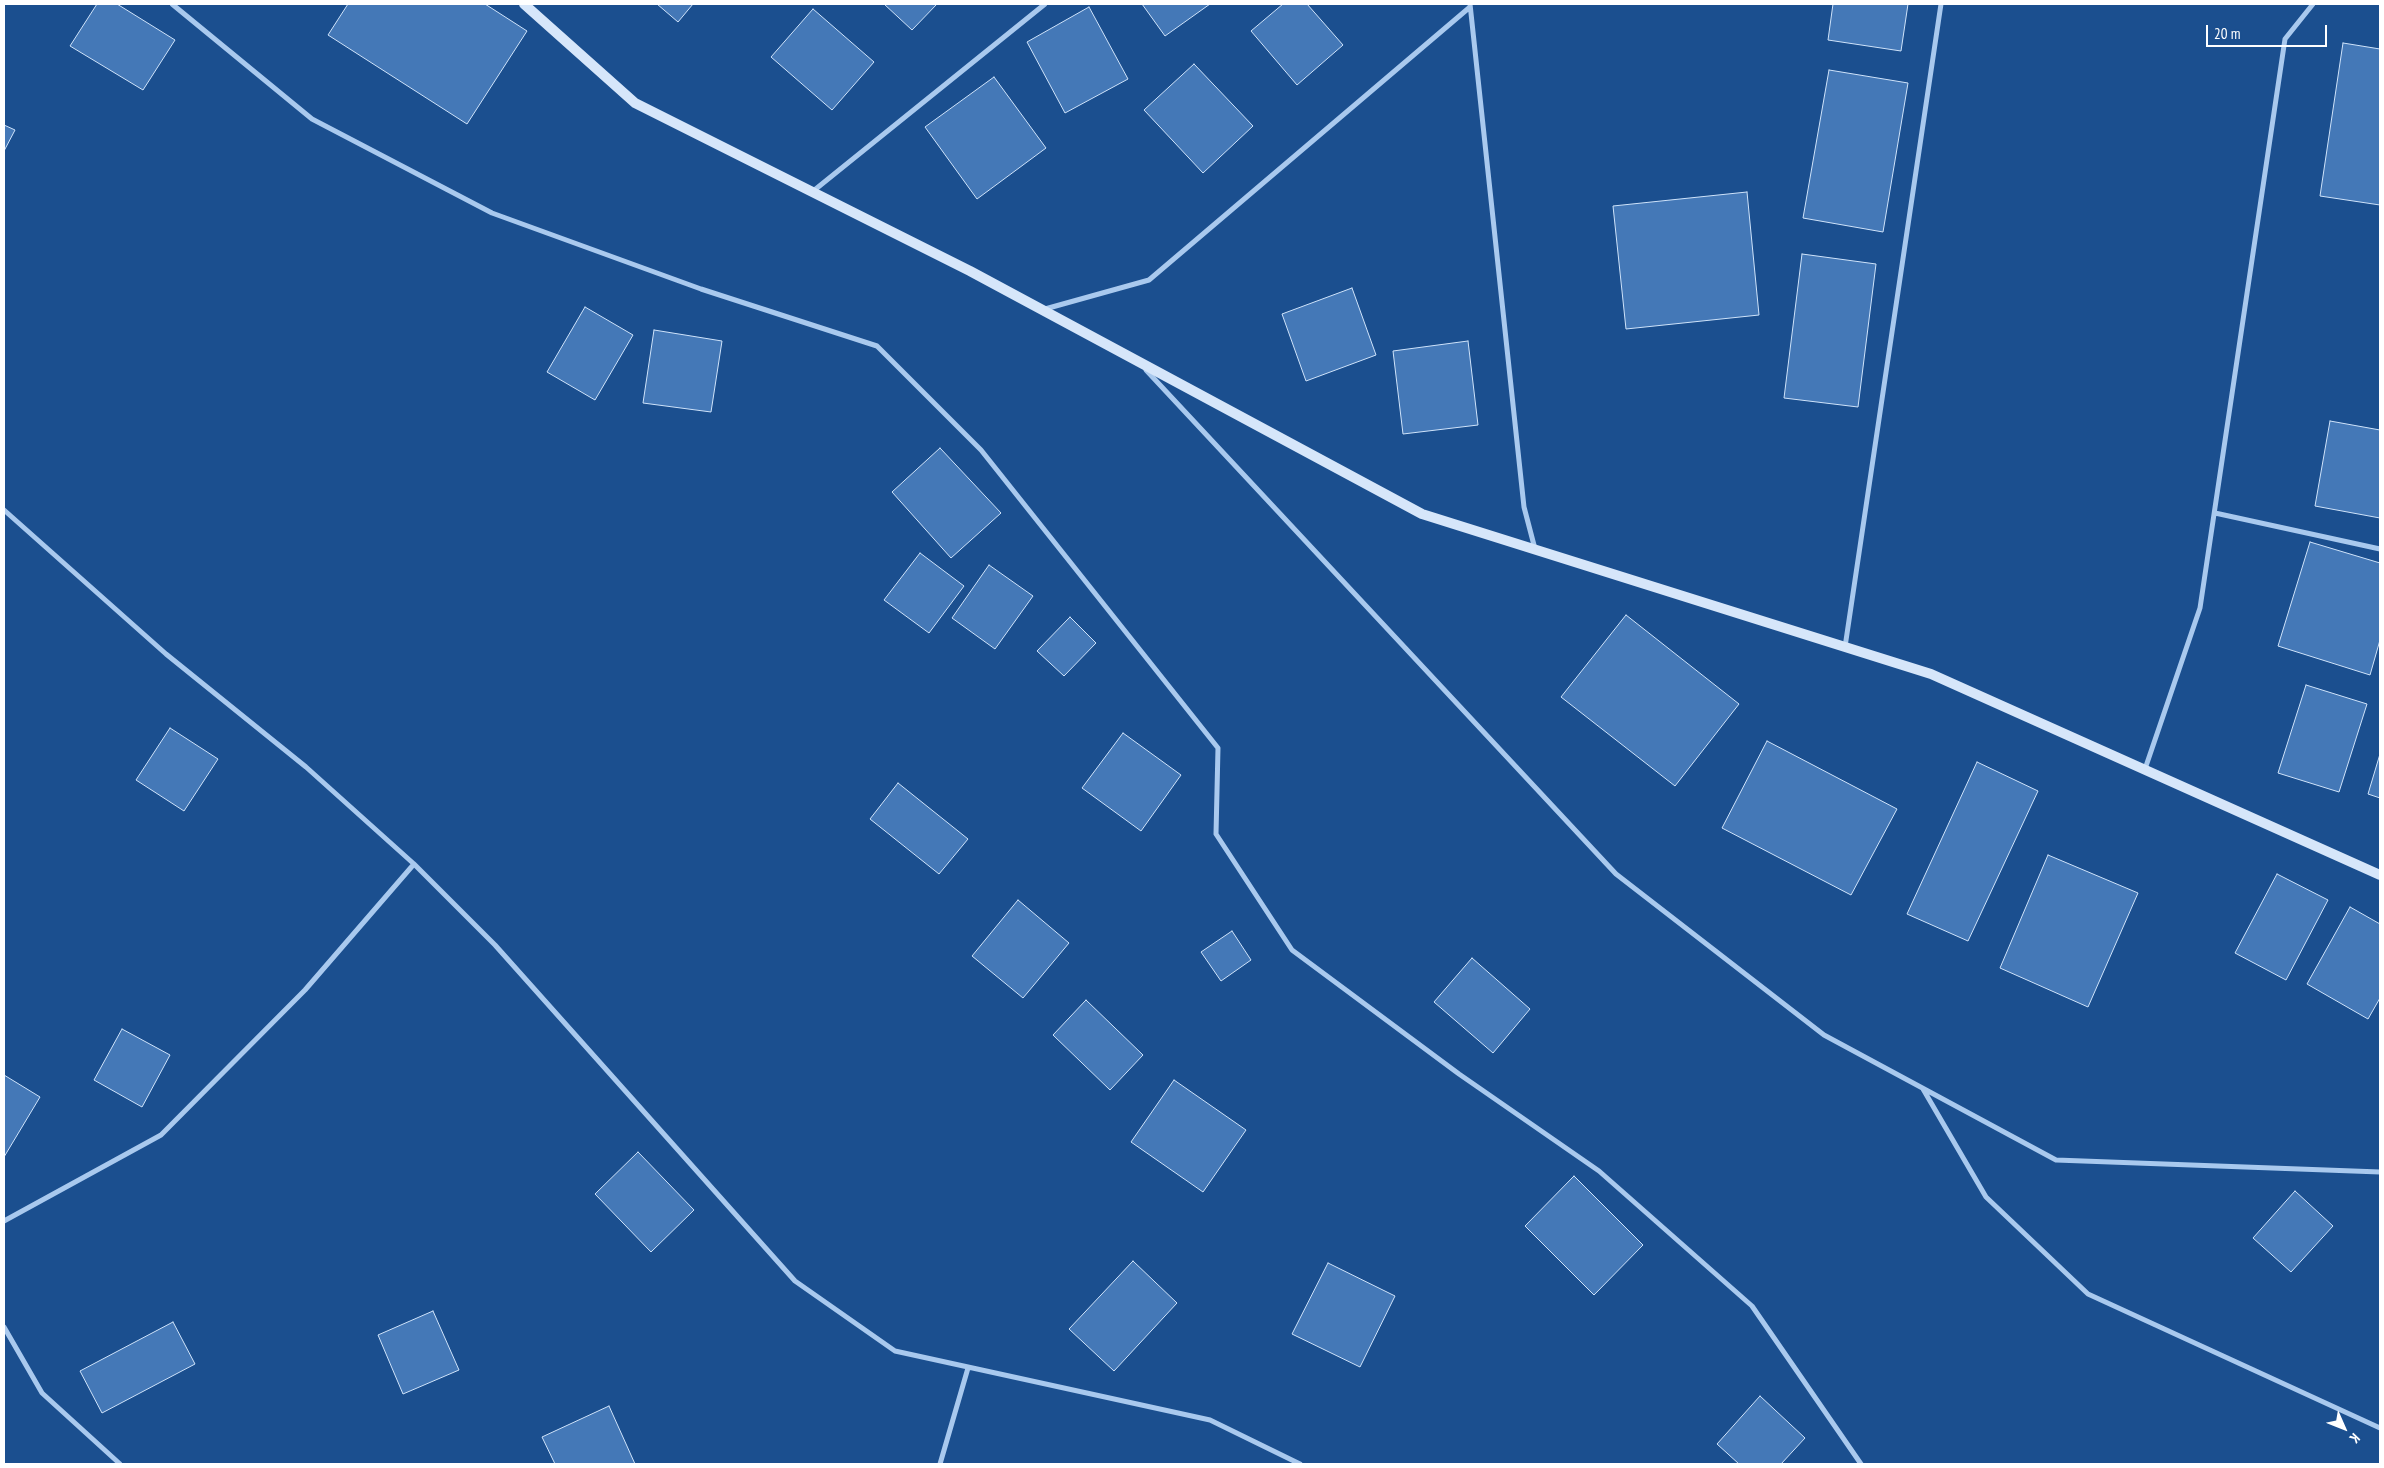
<!DOCTYPE html>
<html>
<head>
<meta charset="utf-8">
<style>
	body { margin:0 }
	#map { position:relative; width:2384px; height:1468px; overflow:hidden; background:#1b4f8f; font-family:"PT Sans Narrow",sans-serif }
	canvas { display:block }
	.frame { position:absolute; inset:0; border:5px solid #fff; pointer-events:none }
	.north { position:absolute; left:2319px; top:1403px; width:50px; height:50px; -webkit-text-stroke:4px #1b4f8f; paint-order:stroke; rotate:134deg; font-size:14px; font-weight:700; line-height:20px; text-align:center; color:#fff }
	.north::after { content:''; display:block; margin:auto; width:18px; height:22px; background:#fff; clip-path:polygon(50% 0,100% 100%,50% 72%,0 100%) }
	.scale { position:absolute; left:2206px; top:25px; width:121px; height:22px; box-sizing:border-box; border:2px solid #fff; border-top:0; padding-left:6px; font-size:15px; line-height:18px; white-space:nowrap; color:#fff; -webkit-text-stroke:4px #1b4f8f; paint-order:stroke }
</style>
</head>
<body>
<div id="map">
<canvas width="2384" height="1468"></canvas>
<div class="frame"></div>
<div class="north">K</div>
<div class="scale">20 m</div>
</div>
<script>
const context = document.querySelector('canvas').getContext('2d');
context.lineJoin = 'round';
function fill(path, color) { context.fillStyle = color; context.fill(path, 'evenodd'); }
const toPath = rows => new Path2D(rows.map(r => 'M' + r).join(''));
function strokePath(path, color, width, dash) { context.strokeStyle = color; context.lineWidth = width; context.lineCap = dash ? 'butt' : 'round'; context.setLineDash(dash || []); context.stroke(path); }
const building = toPath([
	[97,4,117,4,175,40,143,90,70,46,97,4],
	[348,4,485,4,527,31,467,124,328,35,348,4],
	[657,4,693,4,678,22,657,4],
	[884,4,937,4,912,30,884,4],
	[1142,4,1210,4,1165,36,1142,4],
	[1283,4,1307,4,1343,45,1297,85,1251,31,1283,4],
	[1833,4,1908,4,1901,51,1828,40,1833,4],
	[1089,7,1128,79,1065,113,1027,42,1089,7],
	[813,9,874,62,832,110,771,57,813,9],
	[2343,43,2380,49,2380,205,2320,196,2343,43],
	[1194,64,1253,126,1203,173,1144,110,1194,64],
	[1829,70,1908,83,1883,232,1803,218,1829,70],
	[994,77,1046,148,977,199,925,127,994,77],
	[4,125,15,130,4,151,4,125],
	[1747,192,1759,315,1626,329,1613,206,1747,192],
	[1802,254,1876,264,1858,407,1784,398,1802,254],
	[1352,288,1376,355,1306,381,1282,314,1352,288],
	[585,307,633,335,595,400,547,372,585,307],
	[654,330,722,341,711,412,643,403,654,330],
	[1468,341,1478,425,1403,434,1393,351,1468,341],
	[2330,421,2380,430,2380,518,2315,506,2330,421],
	[940,448,1001,513,951,558,892,492,940,448],
	[2310,542,2380,563,2380,640,2370,675,2278,646,2310,542],
	[920,553,964,586,929,633,884,600,920,553],
	[989,565,1033,596,995,649,952,618,989,565],
	[1626,615,1739,704,1675,786,1561,697,1626,615],
	[1070,617,1096,643,1064,676,1037,651,1070,617],
	[2306,685,2367,704,2339,792,2278,773,2306,685],
	[170,728,218,759,184,811,136,780,170,728],
	[1123,733,1181,775,1141,831,1082,788,1123,733],
	[1767,741,1897,809,1851,895,1722,828,1767,741],
	[2380,754,2380,798,2368,794,2380,754],
	[1977,762,2038,791,1968,941,1907,914,1977,762],
	[898,783,968,839,939,874,870,819,898,783],
	[2048,855,2138,893,2088,1007,2000,968,2048,855],
	[2277,874,2328,900,2286,980,2235,953,2277,874],
	[1018,900,1069,943,1023,998,972,956,1018,900],
	[2350,907,2380,924,2380,998,2368,1019,2307,984,2350,907],
	[1232,931,1251,960,1221,981,1201,952,1232,931],
	[1472,958,1530,1009,1493,1053,1434,1002,1472,958],
	[1086,1000,1143,1055,1110,1090,1053,1035,1086,1000],
	[122,1029,170,1055,142,1107,94,1080,122,1029],
	[4,1075,40,1097,4,1157,4,1075],
	[1174,1080,1246,1130,1203,1192,1131,1142,1174,1080],
	[638,1152,694,1210,651,1252,595,1194,638,1152],
	[1574,1176,1643,1245,1594,1295,1525,1226,1574,1176],
	[2295,1191,2333,1226,2291,1272,2253,1238,2295,1191],
	[1133,1261,1177,1303,1114,1371,1069,1329,1133,1261],
	[1328,1263,1395,1296,1360,1367,1292,1334,1328,1263],
	[433,1311,459,1370,403,1394,378,1335,433,1311],
	[173,1322,195,1364,102,1413,80,1371,173,1322],
	[1760,1396,1805,1438,1781,1464,1739,1464,1717,1444,1760,1396],
	[609,1406,635,1464,555,1464,542,1437,609,1406]
]);
fill(building, '#4478b7');
strokePath(building, '#cfe3fa', 1);
strokePath(toPath([
	[172,4,312,119,492,213,701,289,877,346,981,450,1218,748,1216,834,1292,950,1459,1074,1599,1171,1752,1306,1861,1464],
	[1470,4,1524,507,1535,549],
	[812,192,1045,4],
	[1045,309,1149,280,1470,7],
	[1146,370,1616,874,1824,1035,2056,1160,2380,1172],
	[4,510,166,654,306,767,414,864,495,945,795,1281,895,1351,1210,1420,1300,1464],
	[2215,513,2380,549],
	[1845,647,1941,4],
	[2145,769,2200,608,2285,39,2313,4],
	[1923,1089,1986,1197,2088,1294,2380,1428],
	[4,1221,161,1135,305,990,414,864],
	[4,1327,42,1393,120,1464],
	[940,1464,968,1368]
]), '#a9c9ee', 5);
strokePath(toPath([
	[524,4,635,103,970,271,1422,514,1931,674,2380,875]
]), '#d6e6fa', 10);
</script>
</body>
</html>
